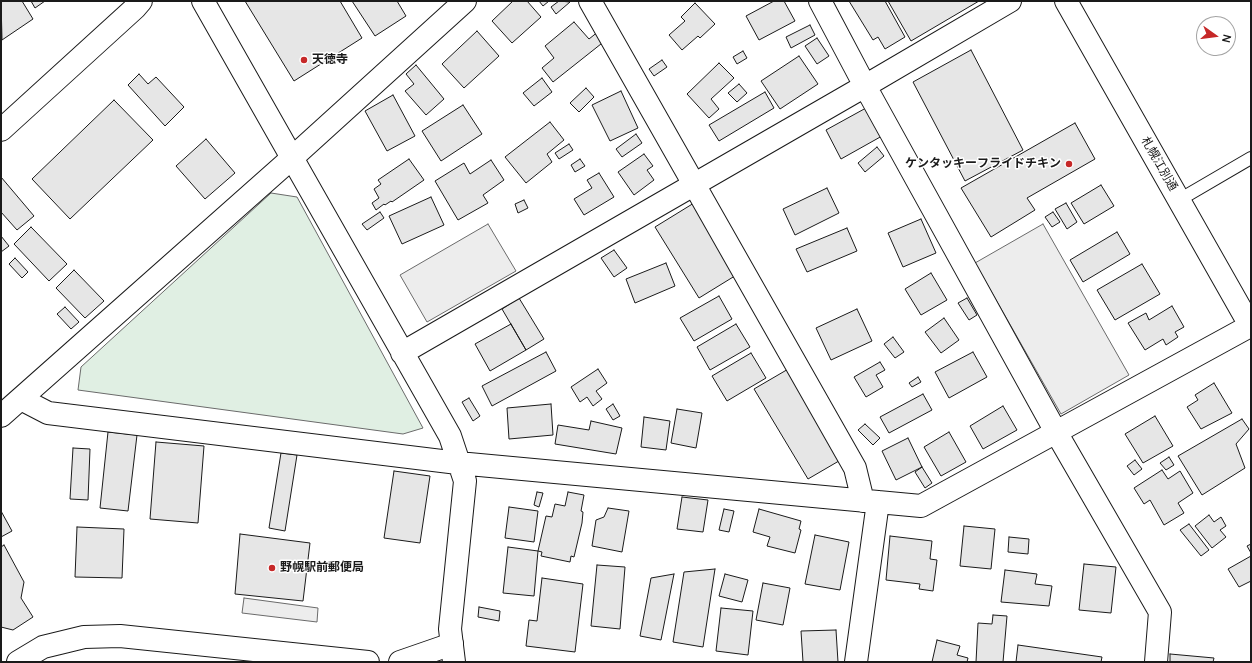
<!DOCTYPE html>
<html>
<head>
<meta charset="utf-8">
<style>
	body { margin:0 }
	#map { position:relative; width:1252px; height:663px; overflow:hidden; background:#fff; font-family:Manrope,sans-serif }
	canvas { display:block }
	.frame { position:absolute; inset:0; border:2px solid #1a1a1a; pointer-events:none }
	.north { position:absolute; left:1196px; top:16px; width:40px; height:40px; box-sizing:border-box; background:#fff; border:1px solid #a3a3a3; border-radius:50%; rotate:104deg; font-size:11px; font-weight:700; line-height:16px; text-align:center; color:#1a1a1a }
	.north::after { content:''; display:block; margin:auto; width:14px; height:18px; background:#c62828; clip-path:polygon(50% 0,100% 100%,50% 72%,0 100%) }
</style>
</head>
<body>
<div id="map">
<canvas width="1252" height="663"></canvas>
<div class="frame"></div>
<div class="north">N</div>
</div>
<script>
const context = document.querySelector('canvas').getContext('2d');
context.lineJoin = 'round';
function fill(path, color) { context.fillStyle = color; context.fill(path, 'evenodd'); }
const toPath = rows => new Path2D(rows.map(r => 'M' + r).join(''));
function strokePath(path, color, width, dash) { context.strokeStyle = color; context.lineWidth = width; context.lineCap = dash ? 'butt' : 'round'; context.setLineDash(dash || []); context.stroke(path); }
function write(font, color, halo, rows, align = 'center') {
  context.font = font + ' Manrope,"Noto Sans JP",sans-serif'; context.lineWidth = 3; context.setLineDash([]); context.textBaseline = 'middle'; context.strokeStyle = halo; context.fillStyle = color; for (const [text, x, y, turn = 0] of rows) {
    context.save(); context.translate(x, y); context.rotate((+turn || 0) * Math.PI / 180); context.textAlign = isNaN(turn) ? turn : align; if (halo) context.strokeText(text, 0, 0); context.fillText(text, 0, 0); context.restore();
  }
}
const green = toPath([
	[271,193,297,197,423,428,403,434,78,390,81,367,271,193]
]);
fill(green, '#e0efe3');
strokePath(green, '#6a6a6a', 1);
const parking = toPath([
	[488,224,516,271,427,322,400,275,488,224],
	[1043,224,1129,375,1061,414,975,263,1043,224],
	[244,598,318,608,317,622,242,613,244,598]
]);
fill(parking, '#ededed');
strokePath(parking, '#6a6a6a', 1);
const building = toPath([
	[1,1,22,1,33,19,2,40,1,1],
	[31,1,45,1,35,8,31,1],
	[245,1,340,1,362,38,294,81,245,1],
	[352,1,397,1,406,16,375,36,352,1],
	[513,1,527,1,541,17,512,43,492,21,513,1],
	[539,1,549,1,543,6,539,1],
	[559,1,570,2,556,14,551,7,559,1],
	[774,1,784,1,795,21,759,40,746,16,774,1],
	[849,1,885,1,905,37,885,49,878,37,873,40,849,1],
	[888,1,979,1,911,41,888,1],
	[695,3,715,24,700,38,698,36,682,50,669,35,685,21,681,17,695,3],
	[574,22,589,39,599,31,606,40,553,82,542,68,554,58,545,46,574,22],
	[810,25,815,35,791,48,786,37,810,25],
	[477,31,499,56,464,88,442,64,477,31],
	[817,38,829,56,817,64,805,46,817,38],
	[971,50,1023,150,965,181,913,82,971,50],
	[743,51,747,58,737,64,733,57,743,51],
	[799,56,818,84,780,109,761,81,799,56],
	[662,60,667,67,654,76,649,69,662,60],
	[719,63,734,78,711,99,719,109,709,118,687,94,719,63],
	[416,65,444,99,426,115,405,91,414,84,406,74,416,65],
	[139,74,148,84,156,77,184,107,165,126,128,85,139,74],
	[542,78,552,92,534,106,523,93,542,78],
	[739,84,747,93,737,102,728,93,739,84],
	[586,88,594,97,579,112,570,103,586,88],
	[621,91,638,128,610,141,592,105,621,91],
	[765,92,774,108,719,141,709,125,765,92],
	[393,95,415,136,387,151,365,111,393,95],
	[114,100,153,140,70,219,32,179,114,100],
	[463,105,482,134,441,161,422,131,463,105],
	[866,108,882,136,841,159,826,130,866,108],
	[550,122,564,140,547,154,552,162,526,183,505,157,550,122],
	[1075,123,1095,159,1027,198,1035,210,991,237,961,188,1075,123],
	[636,134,642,143,622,157,616,149,636,134],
	[206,139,235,173,205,199,176,166,206,139],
	[569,144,573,150,559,159,555,153,569,144],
	[877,147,884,156,865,172,858,163,877,147],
	[644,154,653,166,647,170,654,180,634,195,618,172,644,154],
	[409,159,424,180,392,202,391,201,385,205,384,204,376,210,372,203,379,198,374,189,381,184,378,180,409,159],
	[580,159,585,166,575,172,571,165,580,159],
	[491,160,504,180,483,195,488,203,458,220,435,181,464,163,470,174,491,160],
	[599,173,614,197,584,215,574,199,592,188,587,180,599,173],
	[1,177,34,216,17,230,1,212,1,177],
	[1101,185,1114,206,1084,224,1071,203,1101,185],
	[827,188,839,213,795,235,783,209,827,188],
	[431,197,444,225,402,244,389,216,431,197],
	[524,200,528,208,518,213,515,204,524,200],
	[694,203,738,274,699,298,655,227,694,203],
	[1066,203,1077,222,1067,229,1055,209,1066,203],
	[380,212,384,218,367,230,362,224,380,212],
	[1053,212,1060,222,1052,227,1045,217,1053,212],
	[921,219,936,253,903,267,888,233,921,219],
	[31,227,67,264,49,281,14,244,31,227],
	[847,228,857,251,807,272,796,249,847,228],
	[1117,232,1130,254,1083,282,1070,260,1117,232],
	[1,236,9,246,1,252,1,236],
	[614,250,627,268,614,277,601,258,614,250],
	[15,258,28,272,22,278,9,264,15,258],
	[666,263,675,286,635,303,626,279,666,263],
	[1142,264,1160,294,1115,320,1097,290,1142,264],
	[74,270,104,301,85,318,56,288,74,270],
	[931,273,947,300,921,315,905,289,931,273],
	[719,296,732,319,694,341,680,318,719,296],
	[519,298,544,339,526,350,502,309,519,298],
	[967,298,977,315,969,320,958,303,967,298],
	[1172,306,1184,327,1175,332,1178,337,1166,345,1163,339,1145,350,1128,323,1146,313,1149,320,1172,306],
	[65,307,79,322,71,329,57,314,65,307],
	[857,309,872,341,831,360,816,328,857,309],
	[944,318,959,340,941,353,925,332,944,318],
	[511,324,526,350,490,371,475,344,511,324],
	[736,324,750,347,710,370,697,347,736,324],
	[893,337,904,352,895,358,884,344,893,337],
	[546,352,556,371,492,406,482,386,546,352],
	[973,352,987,377,949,398,935,372,973,352],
	[751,353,766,378,727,401,712,376,751,353],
	[880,362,885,370,876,375,883,387,866,397,854,377,880,362],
	[790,368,844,458,808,479,754,389,790,368],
	[598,369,607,383,596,391,602,399,593,406,587,397,580,402,571,387,598,369],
	[918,377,921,382,912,387,909,383,918,377],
	[1214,383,1232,413,1201,429,1187,407,1198,400,1195,395,1214,383],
	[923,394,932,410,889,433,880,417,923,394],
	[469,398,480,416,473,421,462,402,469,398],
	[551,404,553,435,509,439,507,408,551,404],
	[613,404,620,416,613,420,606,409,613,404],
	[1003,406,1017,430,983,449,970,426,1003,406],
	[677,409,702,413,696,448,671,443,677,409],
	[1155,416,1173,446,1143,463,1125,434,1155,416],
	[644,417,670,421,666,450,641,447,644,417],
	[1242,419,1249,429,1236,444,1245,468,1202,495,1178,456,1242,419],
	[591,421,622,428,616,454,555,444,558,425,589,430,591,421],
	[865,424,880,438,873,445,858,430,865,424],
	[108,432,137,435,128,511,100,508,108,432],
	[949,432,966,462,941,476,924,447,949,432],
	[908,438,922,467,896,480,882,451,908,438],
	[156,442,204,446,198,523,150,519,156,442],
	[73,448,90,449,88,500,70,499,73,448],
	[281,453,297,455,285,531,269,528,281,453],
	[1169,457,1174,465,1166,470,1160,463,1169,457],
	[1135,460,1142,469,1134,475,1127,466,1135,460],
	[922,467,932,483,925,488,915,472,922,467],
	[1162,470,1168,479,1180,471,1193,493,1178,503,1184,513,1164,525,1150,500,1144,504,1134,488,1162,470],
	[394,471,430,476,420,543,384,538,394,471],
	[537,492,543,493,539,507,534,505,537,492],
	[568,492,584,495,581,511,583,512,582,523,574,557,571,556,570,562,541,556,542,552,538,551,546,516,552,517,555,504,565,506,568,492],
	[682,497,708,500,703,532,677,529,682,497],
	[509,507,538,511,534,542,505,538,509,507],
	[608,508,629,511,622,552,592,546,596,520,604,517,608,508],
	[724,509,734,511,729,532,719,530,724,509],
	[759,509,801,521,799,529,801,530,795,553,767,546,770,537,753,532,759,509],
	[1,511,12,531,1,537,1,511],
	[1209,515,1214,522,1221,517,1226,526,1220,530,1226,537,1212,548,1195,526,1209,515],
	[1189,524,1209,550,1201,556,1180,530,1189,524],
	[964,526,995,529,991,569,960,566,964,526],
	[77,527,124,529,122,578,75,577,77,527],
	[240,534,310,543,303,601,235,594,240,534],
	[815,535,849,542,840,590,805,584,815,535],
	[890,536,932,541,930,559,937,560,933,591,919,589,920,584,886,580,890,536],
	[1009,537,1029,539,1028,554,1008,552,1009,537],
	[1251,544,1251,553,1247,546,1251,544],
	[4,545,24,582,21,598,33,617,13,630,1,627,1,547,4,545],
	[508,547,538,551,534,596,503,593,508,547],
	[1251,556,1251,581,1239,587,1228,569,1251,556],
	[1084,564,1116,567,1111,613,1079,610,1084,564],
	[597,565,625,567,620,629,591,626,597,565],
	[715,569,703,647,673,642,684,572,715,569],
	[1005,570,1037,574,1035,584,1052,586,1049,606,1001,602,1005,570],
	[674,574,661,640,640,636,651,578,674,574],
	[725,574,748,580,742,602,719,596,725,574],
	[542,578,583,584,575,652,526,646,529,620,537,621,542,578],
	[763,583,790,588,783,625,756,620,763,583],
	[479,607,500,611,499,621,478,617,479,607],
	[721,608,753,611,748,655,716,651,721,608],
	[993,615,1007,616,1003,662,976,662,978,623,992,624,993,615],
	[836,630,838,662,803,662,801,631,836,630],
	[937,640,960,646,957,655,968,658,967,662,932,662,937,640],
	[1018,645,1102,657,1101,662,1016,662,1018,645],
	[1170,654,1214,658,1213,662,1170,662,1170,654]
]);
fill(building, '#e6e6e6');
strokePath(building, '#1a1a1a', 1);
const service = toPath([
	[1179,200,1251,158]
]);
const minor = toPath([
	[203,1,450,436,465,481,450,629,454,662],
	[590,1,855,468,863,501],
	[820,1,865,86,1056,432,1160,612,1156,662],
	[1,130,135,8,141,1],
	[402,353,865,86,1010,1],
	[21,399,48,413,458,463,921,506,1250,326],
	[1,416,292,158,465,1],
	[856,662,878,502]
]);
const tertiary = toPath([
	[18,662,43,647,84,637,120,636,368,662],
	[400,662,452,644]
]);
const trunk = toPath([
	[1066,1,1251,327]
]);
strokePath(service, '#1a1a1a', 14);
strokePath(minor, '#1a1a1a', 24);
strokePath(tertiary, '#1a1a1a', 24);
strokePath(trunk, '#1a1a1a', 24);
strokePath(service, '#fff', 12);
strokePath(minor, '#fff', 22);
strokePath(tertiary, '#fff', 22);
strokePath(trunk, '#fff', 22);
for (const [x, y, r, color] of [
	[304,60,4,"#c62828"],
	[1069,164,4,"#c62828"],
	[272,568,4,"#c62828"]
]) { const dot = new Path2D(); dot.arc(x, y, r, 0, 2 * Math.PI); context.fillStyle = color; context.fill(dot); strokePath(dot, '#fff', 1.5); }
write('bold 12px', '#1a1a1a', '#fff', [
	["天徳寺",312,60],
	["ケンタッキーフライドチキン",1061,164,"right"],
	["野幌駅前郵便局",280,568]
], 'left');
write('12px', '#1a1a1a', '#fff', [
	["札幌江別通",1159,164,60]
]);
</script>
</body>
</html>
